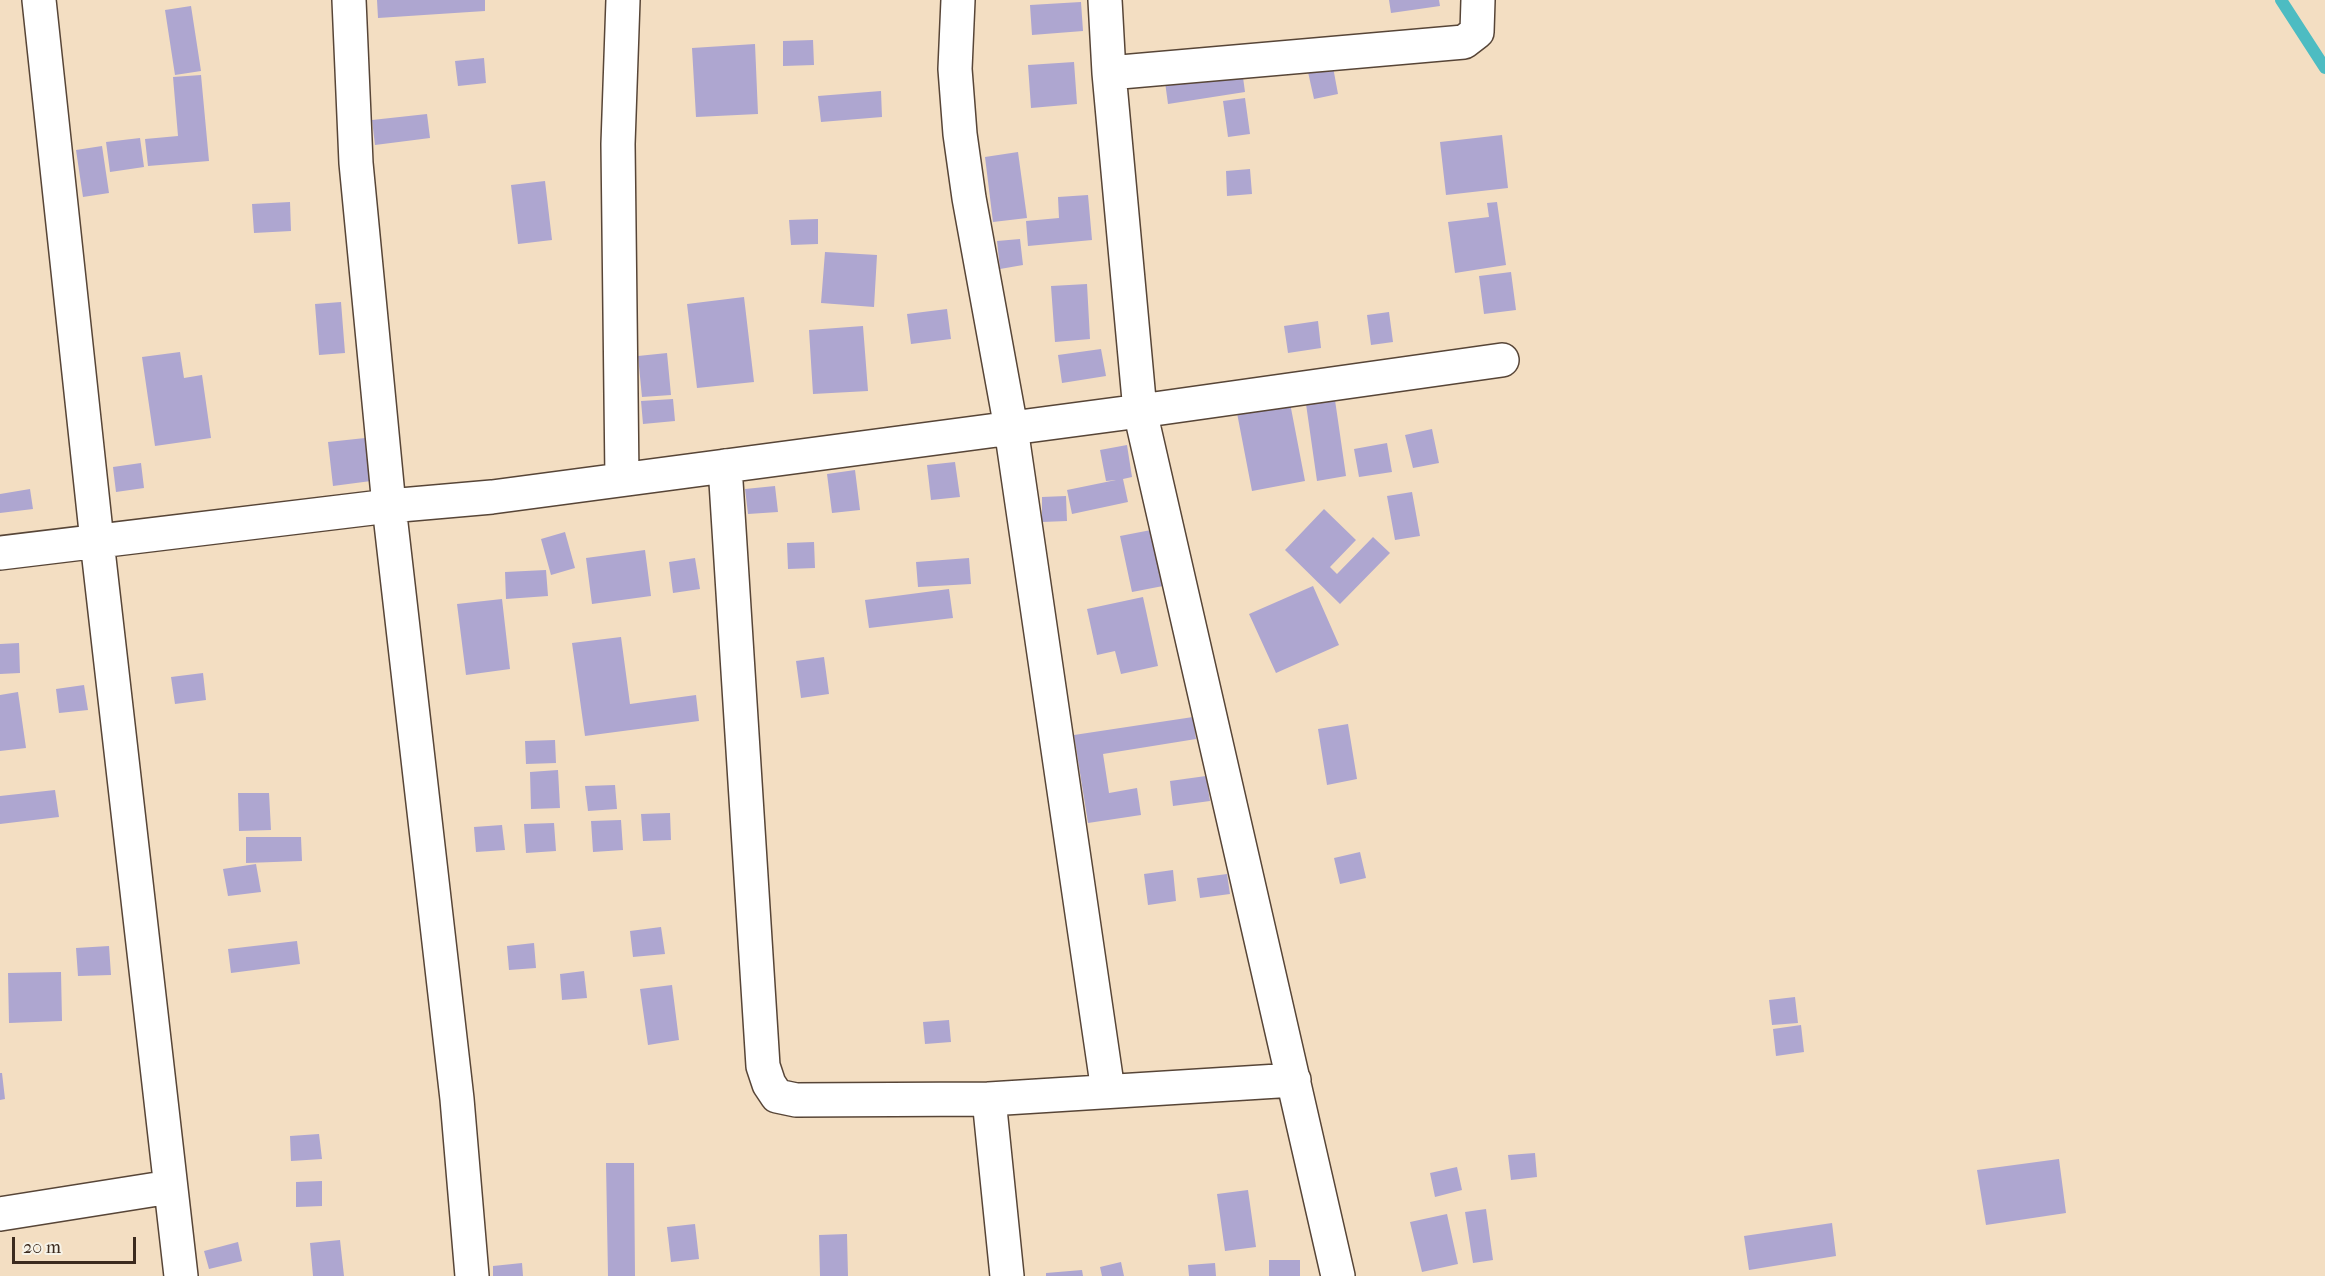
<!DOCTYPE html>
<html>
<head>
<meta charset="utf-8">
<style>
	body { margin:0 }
	#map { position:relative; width:2325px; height:1276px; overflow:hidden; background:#f3dec2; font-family:"IM FELL French Canon",serif }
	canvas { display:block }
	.scale { position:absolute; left:12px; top:1237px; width:124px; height:27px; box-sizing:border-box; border:3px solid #3b2a1e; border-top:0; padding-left:8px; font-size:18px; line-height:21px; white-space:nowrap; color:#3b2a1e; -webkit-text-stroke:4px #f7f3e8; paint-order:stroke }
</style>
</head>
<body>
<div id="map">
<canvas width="2325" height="1276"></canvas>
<div class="scale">20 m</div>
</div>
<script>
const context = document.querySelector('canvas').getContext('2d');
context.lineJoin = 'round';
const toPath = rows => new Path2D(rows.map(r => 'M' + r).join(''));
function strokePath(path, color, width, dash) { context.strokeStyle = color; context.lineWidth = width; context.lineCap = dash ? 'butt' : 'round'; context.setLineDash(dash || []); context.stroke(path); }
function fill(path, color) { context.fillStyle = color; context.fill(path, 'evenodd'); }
strokePath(toPath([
	[2281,0,2325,68]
]), '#4dbcc2', 12);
fill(toPath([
	[377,0,485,0,485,11,378,18],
	[1389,0,1439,0,1440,6,1391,13],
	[1081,2,1083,31,1032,35,1030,5],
	[191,6,201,71,175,75,165,10],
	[813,40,814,65,783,66,783,41],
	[755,44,758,114,696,117,692,48],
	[484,58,486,83,458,86,455,61],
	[1074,62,1077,104,1031,108,1028,65],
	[1333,67,1338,94,1314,99,1308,72],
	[1242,70,1245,92,1168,104,1165,82],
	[201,75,209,161,148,166,145,139,178,136,173,77],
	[881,91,882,117,821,122,818,96],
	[1245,98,1250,134,1228,137,1223,101],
	[427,114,430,138,375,145,372,120],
	[1502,135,1508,188,1446,195,1440,142],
	[140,138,144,167,110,172,106,142],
	[102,146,109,193,83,197,76,150],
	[1018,152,1027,218,993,222,985,157],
	[1250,169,1252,194,1227,196,1226,171],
	[545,181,552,240,518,244,511,185],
	[1088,195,1092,240,1028,246,1026,221,1059,218,1058,197],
	[290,202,291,231,254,233,252,204],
	[1497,202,1506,265,1455,273,1448,222,1489,217,1487,203],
	[818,219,818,244,791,245,789,220],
	[1020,239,1023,265,1000,269,997,241],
	[825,252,877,255,874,307,821,303],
	[1511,272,1516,310,1484,314,1479,276],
	[1087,284,1090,339,1055,342,1051,286],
	[744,297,754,382,697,388,687,304],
	[341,302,345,353,319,355,315,304],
	[947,309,951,339,911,344,907,314],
	[1389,312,1393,342,1371,345,1367,315],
	[1318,321,1321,348,1288,353,1284,326],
	[863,326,868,391,813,394,809,330],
	[1101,349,1106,376,1062,383,1058,355],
	[180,352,184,378,202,375,211,438,155,446,142,357],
	[667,353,671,395,642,397,638,356],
	[673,399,675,421,643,424,641,401],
	[1335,400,1346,476,1317,481,1306,404],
	[1290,403,1305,481,1252,491,1237,413],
	[1432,429,1439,463,1413,468,1405,435],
	[365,438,371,481,333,486,328,442],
	[1387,443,1392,472,1359,477,1354,449],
	[1127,445,1132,477,1123,479,1128,502,1072,514,1067,490,1116,480,1106,481,1100,450],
	[955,462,960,497,931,500,927,465],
	[141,463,144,488,116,492,113,467],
	[855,470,860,510,832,513,827,474],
	[775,486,778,512,748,514,745,489],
	[30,489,33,509,0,513,0,494],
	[1412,492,1420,536,1395,540,1387,496],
	[1066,496,1067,521,1042,522,1042,497],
	[1324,509,1356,540,1330,567,1337,574,1373,537,1390,553,1340,604,1285,550],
	[1151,530,1163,586,1132,592,1120,536],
	[565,532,575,568,551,575,541,539],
	[814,542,815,568,788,569,787,543],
	[645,550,651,596,592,604,586,558],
	[695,558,700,589,673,593,669,562],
	[969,558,971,584,918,587,916,562],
	[546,570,548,596,506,599,505,572],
	[1313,586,1339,645,1276,673,1249,614],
	[949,589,953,618,869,628,865,600],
	[1143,597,1158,666,1121,674,1115,651,1097,655,1087,609],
	[502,599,510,669,466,675,457,604],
	[621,637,630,704,696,695,699,721,585,736,572,643],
	[19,643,20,673,0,674,0,644],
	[824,657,829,694,801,698,796,661],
	[203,673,206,700,175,704,171,677],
	[84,685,88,710,59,713,56,689],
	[18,692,26,748,0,751,0,695],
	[1193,717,1196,739,1103,754,1109,793,1137,788,1141,815,1088,823,1074,735],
	[1348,724,1357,779,1327,785,1318,729],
	[555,740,556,763,526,764,525,741],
	[558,770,560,808,531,809,530,772],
	[1206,776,1210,801,1173,806,1170,781],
	[615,785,617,809,588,811,585,786],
	[55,790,59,817,0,824,0,796],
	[238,793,269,793,271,830,239,831],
	[670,813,671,840,643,841,641,814],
	[621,820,623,850,593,852,591,821],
	[554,823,556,851,526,853,524,824],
	[502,825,505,850,476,852,474,827],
	[246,837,301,837,302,861,246,863],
	[1360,852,1366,878,1340,884,1334,858],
	[256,864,261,892,228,896,223,869],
	[1173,870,1176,901,1148,905,1144,874],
	[1227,874,1230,894,1200,898,1197,878],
	[661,927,665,954,633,957,630,931],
	[297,941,300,964,231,973,228,949],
	[534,943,536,968,509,970,507,946],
	[109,946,111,975,78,976,76,948],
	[584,971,587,998,562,1000,560,974],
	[61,972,62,1021,9,1023,8,973],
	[672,985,679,1040,648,1045,640,989],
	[1795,997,1798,1023,1772,1025,1769,1000],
	[949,1020,951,1042,925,1044,923,1022],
	[1801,1025,1804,1052,1776,1056,1773,1029],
	[0,1073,2,1073,5,1099,0,1100],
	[319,1134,322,1159,291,1161,290,1136],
	[1535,1153,1537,1177,1511,1180,1508,1155],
	[2059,1159,2066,1213,1986,1225,1977,1170],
	[606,1163,634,1163,635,1276,608,1276],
	[1457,1167,1462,1190,1435,1197,1430,1173],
	[322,1181,322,1206,296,1207,296,1182],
	[1248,1190,1256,1247,1225,1251,1217,1194],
	[1486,1209,1493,1260,1473,1263,1465,1212],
	[1447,1214,1458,1264,1422,1272,1410,1222],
	[1832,1223,1836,1256,1749,1270,1744,1236],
	[695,1224,699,1259,671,1262,667,1227],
	[847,1234,848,1276,820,1276,819,1235],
	[340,1240,344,1276,313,1276,310,1243],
	[238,1242,242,1261,209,1269,204,1251],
	[1269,1260,1300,1260,1300,1276,1269,1276],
	[1121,1262,1124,1276,1102,1276,1100,1267],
	[522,1263,523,1276,493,1276,493,1266],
	[1215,1263,1216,1276,1189,1276,1188,1265],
	[1082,1270,1083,1276,1046,1276,1046,1273]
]), '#aea6d0');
const minor = toPath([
	[39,0,97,541,181,1276],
	[349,0,356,163,389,506,457,1099,472,1276],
	[958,0,955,69,960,134,969,198,1011,428,1108,1091],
	[1105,0,1109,73,1140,411,1338,1276],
	[1109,73,1464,42,1477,32,1478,0],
	[725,466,763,1066,769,1084,777,1096,796,1100,989,1099,1294,1080],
	[622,479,618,144,623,0],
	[0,553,389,506,492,497,1140,411,1502,360],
	[989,1099,1007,1276],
	[0,1214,170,1187]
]);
strokePath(minor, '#574537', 36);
strokePath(minor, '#fff', 33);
</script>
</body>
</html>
